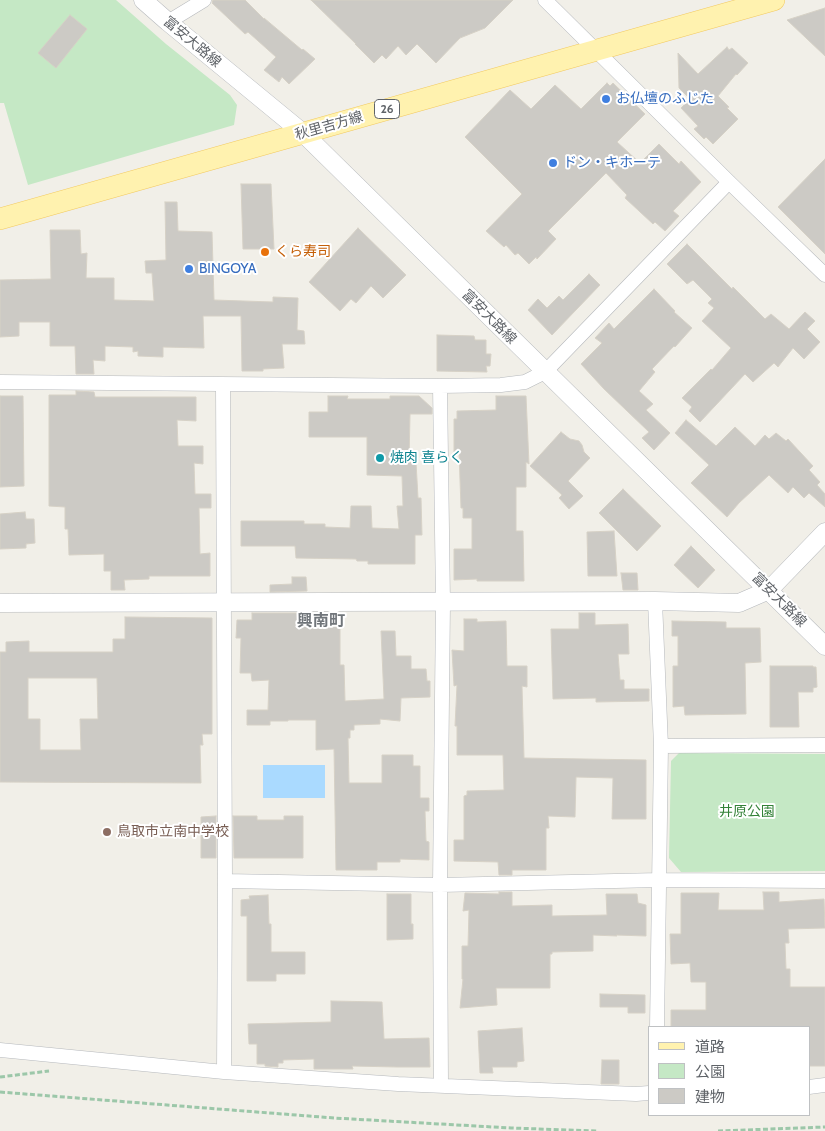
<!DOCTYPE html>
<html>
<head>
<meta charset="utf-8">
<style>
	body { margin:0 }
	#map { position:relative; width:825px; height:1131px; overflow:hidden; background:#f1efe8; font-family:Cabin,"Noto Sans JP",sans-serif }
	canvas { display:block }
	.legend { position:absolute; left:648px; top:1026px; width:162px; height:90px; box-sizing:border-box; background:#fff; border:1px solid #bfc1c3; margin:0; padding:6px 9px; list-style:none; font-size:15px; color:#5f6368 }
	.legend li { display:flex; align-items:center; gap:10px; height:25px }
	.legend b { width:25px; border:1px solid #bfc1c3 }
</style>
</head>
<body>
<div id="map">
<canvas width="825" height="1131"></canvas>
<ul class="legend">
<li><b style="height:6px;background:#fff2af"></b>道路</li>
<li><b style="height:14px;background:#c5e8c5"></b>公園</li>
<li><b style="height:14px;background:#cccac5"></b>建物</li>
</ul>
</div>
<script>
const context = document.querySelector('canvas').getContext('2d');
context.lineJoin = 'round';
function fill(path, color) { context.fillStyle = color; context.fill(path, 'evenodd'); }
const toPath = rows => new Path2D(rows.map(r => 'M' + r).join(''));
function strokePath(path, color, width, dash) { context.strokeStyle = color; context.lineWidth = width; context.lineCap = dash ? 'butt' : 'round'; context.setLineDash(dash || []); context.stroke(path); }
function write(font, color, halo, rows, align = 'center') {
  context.font = font + ' Cabin,"Noto Sans JP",sans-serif'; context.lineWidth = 4; context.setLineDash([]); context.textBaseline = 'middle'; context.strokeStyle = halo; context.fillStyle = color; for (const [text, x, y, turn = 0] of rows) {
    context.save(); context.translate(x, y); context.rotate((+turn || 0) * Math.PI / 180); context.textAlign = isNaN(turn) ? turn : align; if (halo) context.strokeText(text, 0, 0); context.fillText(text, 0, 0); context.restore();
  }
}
fill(toPath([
	[0,0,116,0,166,44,230,95,237,105,234,125,28,185,4,103,0,103],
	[679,753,825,754,825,871,681,872,669,858,671,761]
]), '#c5e8c5');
fill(toPath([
	[263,765,325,765,325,798,263,798]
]), '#aadaff');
const building = toPath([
	[213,0,245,0,264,19,264,18,302,50,303,49,315,59,289,84,282,77,279,82,264,70,276,57,248,32,245,34,212,3,213,0],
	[311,0,513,0,485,28,460,38,436,63,417,44,406,55,398,46,386,59,382,55,374,63,355,44,356,44,311,0],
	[825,8,825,56,787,20,825,8],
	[70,15,87,29,56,68,38,53,70,15],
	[727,47,729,50,732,48,748,63,737,75,736,74,718,96,729,107,727,108,738,119,713,144,706,137,704,139,694,129,698,126,681,108,690,99,679,88,678,53,698,74,727,47],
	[607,83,610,86,613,83,645,114,617,142,640,163,659,144,679,164,681,161,701,182,673,211,679,216,665,231,655,222,653,224,625,198,627,195,606,173,548,231,556,239,537,259,536,257,529,264,518,253,515,255,506,245,504,247,486,231,522,194,465,137,510,90,531,109,555,85,581,109,607,83],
	[825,159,825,254,778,207,825,159],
	[241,184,271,184,274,249,243,249,241,184],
	[165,202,177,202,178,231,212,232,214,300,273,302,273,297,298,298,297,330,304,331,305,344,282,344,284,368,263,369,263,371,242,371,241,316,203,316,204,348,163,347,163,357,138,356,138,351,133,352,133,347,105,346,105,361,93,360,94,374,76,374,75,346,50,346,50,322,19,322,19,336,0,337,0,280,51,279,50,230,80,230,81,254,87,253,86,278,114,278,114,300,154,301,152,273,146,273,145,261,166,260,165,202],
	[358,228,406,275,383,298,371,286,356,303,351,299,340,311,309,282,358,228],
	[687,244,732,289,733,287,765,319,771,314,789,329,805,312,815,321,807,329,820,342,804,359,793,348,778,367,774,363,753,382,745,374,700,422,689,411,692,407,682,398,711,369,712,370,731,348,702,321,714,308,708,303,712,299,693,280,687,284,667,264,687,244],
	[589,274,600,285,552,335,528,310,538,299,547,308,559,296,563,300,589,274],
	[654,289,675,311,674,312,692,328,675,347,674,346,652,369,655,372,639,391,653,404,646,410,670,433,654,450,642,438,649,432,604,389,581,364,602,343,595,338,609,323,614,329,654,289],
	[437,335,474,336,475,340,486,340,486,354,491,354,490,366,486,366,487,372,437,371,437,335],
	[76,391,94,392,95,397,196,397,196,421,177,420,178,446,203,446,203,464,194,463,195,494,211,494,211,508,199,508,200,554,210,553,210,576,149,576,149,579,124,580,125,590,111,590,111,571,104,571,104,554,69,555,68,529,65,529,65,507,49,506,49,395,76,395,76,391],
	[0,396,23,396,24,486,0,487,0,396],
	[328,396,348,396,347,399,390,399,390,396,419,396,432,408,432,414,410,414,409,462,416,462,418,498,421,498,422,535,415,535,415,564,368,564,368,561,357,561,356,559,296,558,295,546,241,546,241,521,304,521,304,524,325,524,325,527,350,528,351,506,371,506,372,528,399,529,397,506,403,506,402,476,367,475,367,437,309,437,309,412,328,412,328,396],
	[496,396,526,396,529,464,526,462,526,487,516,487,516,531,523,531,524,581,477,581,477,579,454,580,454,549,472,549,472,518,463,518,463,508,461,508,459,451,454,452,454,419,457,419,457,411,496,410,496,396],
	[686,420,716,446,735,427,755,446,765,435,769,439,776,433,786,441,788,439,813,466,809,470,820,482,817,485,825,494,825,507,809,493,804,498,793,487,788,493,769,475,739,503,727,517,691,483,709,465,675,433,686,420],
	[561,432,570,439,579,441,582,445,584,452,590,458,568,481,583,496,569,509,559,498,562,495,530,466,561,432],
	[623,489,661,526,637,551,599,513,623,489],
	[25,512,26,519,34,519,35,543,26,544,26,548,0,549,0,514,25,512],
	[614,531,617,576,588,576,587,532,614,531],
	[691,546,715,570,698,588,674,565,691,546],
	[621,573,637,573,638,590,623,590,621,573],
	[292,577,306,577,307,591,270,592,270,585,292,584,292,577],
	[252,613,332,613,332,616,340,616,340,665,344,665,345,701,384,699,381,631,395,631,396,656,411,656,411,669,426,669,427,681,430,681,430,697,401,698,400,721,380,719,380,724,354,725,354,730,350,730,350,738,348,738,349,783,382,783,382,755,413,755,413,766,420,766,420,798,429,798,429,811,425,811,426,841,429,842,429,860,400,859,400,862,377,862,377,870,336,870,334,749,316,750,316,720,288,720,288,721,270,721,270,725,247,725,247,710,268,710,269,680,252,681,251,673,240,673,241,638,236,638,237,620,252,620,252,613],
	[579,613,595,613,595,625,628,624,629,654,618,654,620,680,624,680,624,689,649,689,649,701,596,702,596,698,553,699,551,629,579,629,579,613],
	[125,617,212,618,212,734,202,734,203,745,200,745,201,783,0,782,0,652,6,652,6,642,29,641,29,652,113,652,113,639,125,639,125,617],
	[28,678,97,678,98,719,80,719,81,750,40,750,40,719,28,719,28,678],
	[464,619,477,619,477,622,506,621,507,666,527,666,527,687,522,686,524,758,646,760,646,819,612,819,613,778,576,777,575,817,548,816,549,828,546,828,546,870,512,870,512,875,499,875,498,862,454,861,454,840,464,840,464,796,467,795,467,791,504,790,503,755,457,755,457,726,455,726,457,685,454,686,452,650,464,651,464,619],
	[672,621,726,622,726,628,760,628,761,662,745,663,746,714,685,715,684,706,673,707,673,666,678,666,678,636,672,636,672,621],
	[770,666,813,666,813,667,816,667,817,687,813,688,813,692,798,692,799,727,770,727,770,666],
	[216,816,216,858,201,858,201,817,216,816],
	[233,816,257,816,257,820,284,820,284,816,303,816,303,858,234,858,233,816],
	[499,892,512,892,512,906,552,905,552,916,607,915,606,894,637,894,638,903,646,905,646,936,616,935,617,936,593,935,593,951,552,952,552,954,550,954,550,988,496,988,497,1005,460,1008,463,979,462,979,462,946,468,946,469,910,463,911,465,893,499,894,499,892],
	[763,892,779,892,779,902,824,899,825,928,788,929,789,943,785,943,786,969,790,969,790,987,825,987,825,1066,809,1066,809,1027,671,1027,671,1010,706,1010,706,982,691,982,690,963,671,964,670,934,681,934,681,893,719,893,718,910,764,910,763,892],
	[387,894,411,894,411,924,413,924,413,939,387,940,387,894],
	[268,895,269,924,271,924,271,952,305,952,305,974,276,974,276,981,247,981,247,916,241,916,241,900,250,899,249,896,268,895],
	[600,994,645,995,645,1013,628,1013,628,1007,600,1007,600,994],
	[331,1001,382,1002,384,1039,429,1038,430,1067,397,1067,352,1066,353,1069,314,1069,314,1059,283,1060,283,1063,278,1063,278,1067,265,1066,265,1064,257,1064,257,1044,249,1044,248,1024,331,1022,331,1001],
	[522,1028,524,1061,517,1062,517,1067,492,1067,493,1073,480,1073,478,1031,522,1028],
	[602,1060,619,1060,619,1084,601,1084,602,1060]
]);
fill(building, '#cccac5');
strokePath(building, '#d6d1c6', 1);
const minor = toPath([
	[545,0,729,182,825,275],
	[168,22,204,0],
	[0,382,440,386,501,385,525,382,545,372,729,182],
	[223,385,225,881,224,1072],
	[440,386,443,603,440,885,441,1086],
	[655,601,661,746,657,1027],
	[661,746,825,745],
	[225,881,440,885,659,880,825,881],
	[0,1050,224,1072,398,1084,636,1094,649,1093],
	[809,1087,825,1085]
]);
const tertiary = toPath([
	[143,0,168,22,303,133,825,646],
	[0,603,655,601,739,603,769,590,825,532]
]);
const primary = toPath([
	[0,219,774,0]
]);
strokePath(minor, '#b5b8bc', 15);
strokePath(tertiary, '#b5b8bc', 19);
strokePath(primary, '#f2c960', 22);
strokePath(toPath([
	[0,1077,49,1071],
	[0,1092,334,1118,511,1128,598,1131],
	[718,1131,825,1127]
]), '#9cc7a9', 3, [5, 2.5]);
strokePath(minor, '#fff', 14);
strokePath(tertiary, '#fff', 18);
strokePath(primary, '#fff2af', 21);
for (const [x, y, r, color] of [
	[606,99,5,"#3f7fe0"],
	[553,163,5,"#3f7fe0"],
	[265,252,5,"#e8710a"],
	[189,269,5,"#3f7fe0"],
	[380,458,5,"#0f9aa8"],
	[107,832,5,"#8d6e63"]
]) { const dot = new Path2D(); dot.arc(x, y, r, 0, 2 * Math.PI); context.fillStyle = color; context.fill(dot); strokePath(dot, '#fff', 2); }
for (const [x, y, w] of [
	[387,109,25]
]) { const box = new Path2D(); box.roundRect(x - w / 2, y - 9.5, w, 19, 4); context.fillStyle = '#fff'; context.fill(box); strokePath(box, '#5f6368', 1); }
write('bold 12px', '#5f6368', null, [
	["26",387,109]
]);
write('14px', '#5f6368', '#fff', [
	["富安大路線",192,42,40],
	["秋里吉方線",329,126,-16],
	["富安大路線",489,317,45],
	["富安大路線",779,600,45]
]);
write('14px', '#366cbe', '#fff', [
	["お仏壇のふじた",616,99],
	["ドン・キホーテ",563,163],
	["BINGOYA",199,269]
], 'left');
write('14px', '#c56008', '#fff', [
	["くら寿司",275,252]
], 'left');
write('14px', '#0d838f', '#fff', [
	["焼肉 喜らく",390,458]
], 'left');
write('14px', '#348238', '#fff', [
	["井原公園",747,812]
]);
write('14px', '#785e54', '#fff', [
	["鳥取市立南中学校",117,832]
], 'left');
write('bold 16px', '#70757a', '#fff', [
	["興南町",321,621]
]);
</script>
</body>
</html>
